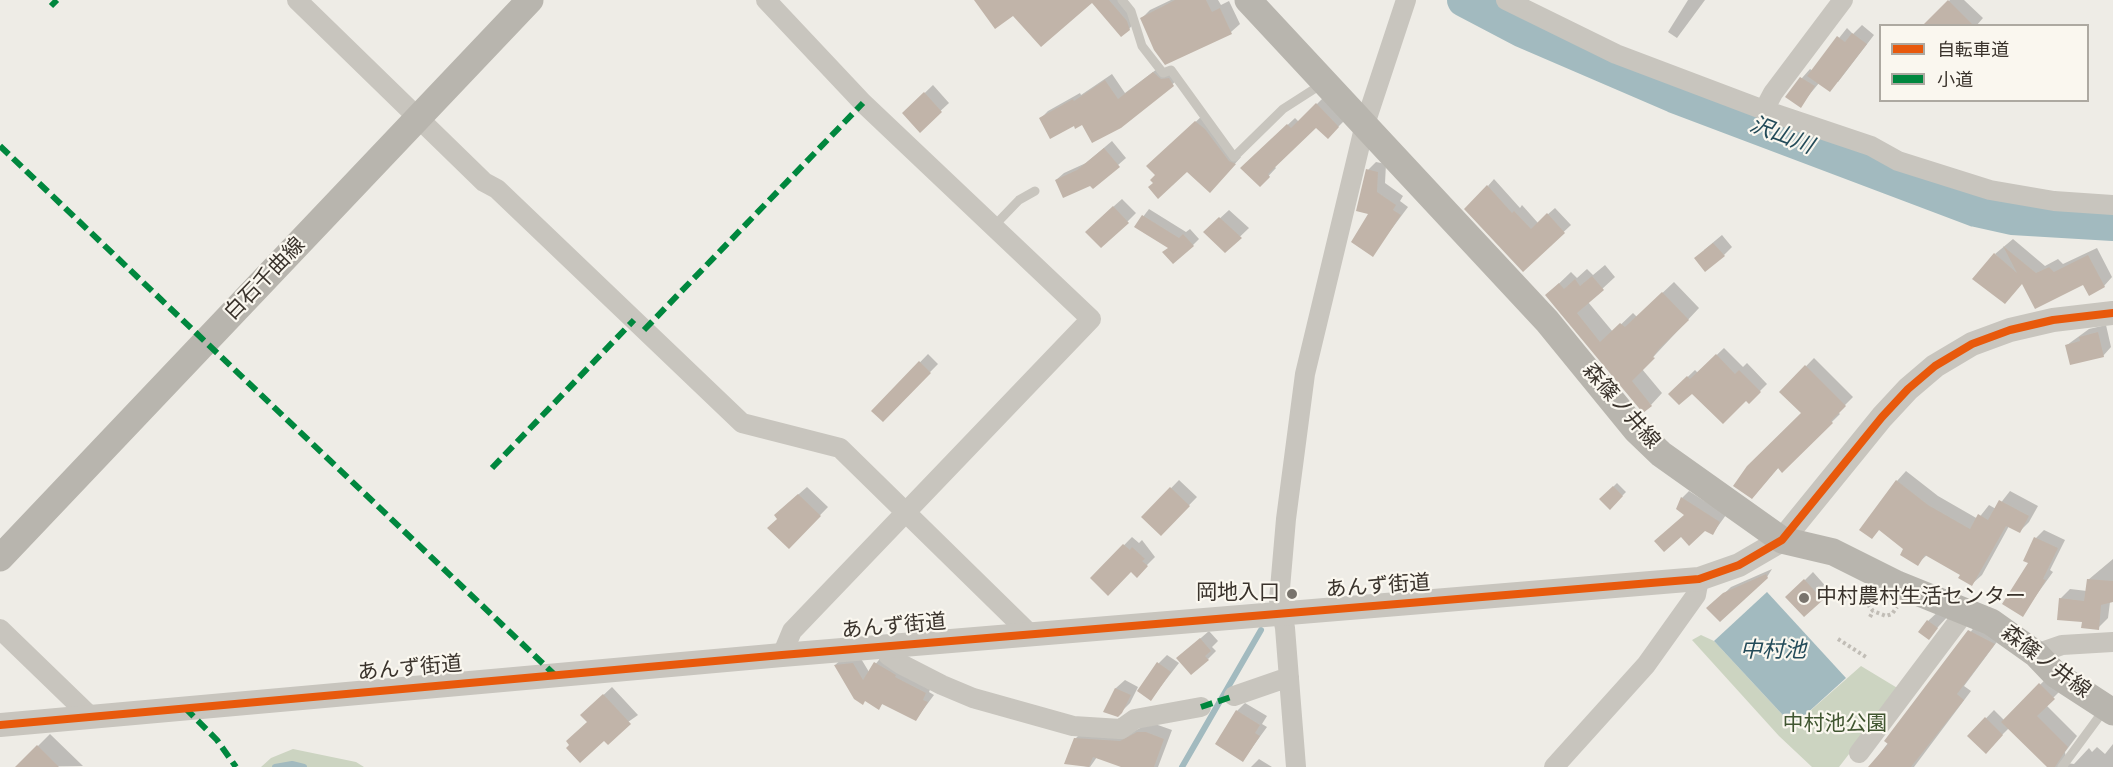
<!DOCTYPE html>
<html>
<head>
<meta charset="utf-8">
<style>
	body { margin:0 }
	#map { position:relative; width:2113px; height:767px; overflow:hidden; background:#eeece6; font-family:"Source Sans 3","Noto Sans JP",sans-serif }
	canvas { display:block }
	.legend { position:absolute; left:1879px; top:24px; width:210px; height:78px; box-sizing:border-box; background:#faf7ef; border:2px solid #ada9a1; margin:0; padding:8px 10px; list-style:none; font-size:18px; color:#3a332c }
	.legend li { display:flex; align-items:center; gap:12px; height:30px }
	.legend b { width:30px; border:2px solid #ada9a1 }
</style>
</head>
<body>
<div id="map">
<canvas width="2113" height="767"></canvas>
<ul class="legend">
<li><b style="height:8px;background:#e8590c"></b>自転車道</li>
<li><b style="height:8px;background:#00873e"></b>小道</li>
</ul>
</div>
<script>
const context = document.querySelector('canvas').getContext('2d');
context.lineJoin = 'round';
function fill(path, color) { context.fillStyle = color; context.fill(path, 'evenodd'); }
const toPath = rows => new Path2D(rows.map(r => 'M' + r).join(''));
function strokePath(path, color, width, dash) { context.strokeStyle = color; context.lineWidth = width; context.lineCap = dash ? 'butt' : 'round'; context.setLineDash(dash || []); context.stroke(path); }
function write(font, color, halo, rows, align = 'center') {
  context.font = font + ' "Source Sans 3","Noto Sans JP",sans-serif'; context.lineWidth = 4.5; context.setLineDash([]); context.textBaseline = 'middle'; context.strokeStyle = halo; context.fillStyle = color; for (const [text, x, y, turn = 0] of rows) {
    context.save(); context.translate(x, y); context.rotate((+turn || 0) * Math.PI / 180); context.textAlign = isNaN(turn) ? turn : align; if (halo) context.strokeText(text, 0, 0); context.fillText(text, 0, 0); context.restore();
  }
}
fill(toPath([
	[1701,635,1714,641,1793,726,1861,666,1899,689,1839,767,1812,767,1779,736,1692,640],
	[293,749,356,762,364,767,261,767,271,758]
]), '#ccd4c1');
fill(toPath([
	[1767,592,1846,678,1793,726,1714,641]
]), '#a2babf');
fill(toPath([
	[976,0,1122,0,1136,21,1129,29,1092,1,1014,14],
	[1171,0,1218,0,1221,5,1229,1,1240,24,1231,32,1166,63,1142,18,1150,10],
	[1688,0,1705,0,1677,38,1668,32],
	[1950,0,1964,0,1983,18,1976,26,1924,26],
	[1862,25,1874,35,1838,82,1819,83,1800,106,1787,97,1802,78,1810,69,1813,71,1847,28,1853,34],
	[1161,66,1180,78,1120,126,1074,124,1041,118,1048,111,1080,93,1081,95,1112,74,1125,93],
	[933,85,949,103,920,130,904,113],
	[1324,97,1346,119,1328,137,1316,125,1274,166,1276,168,1260,185,1242,168,1295,118,1299,122],
	[1203,115,1236,154,1241,157,1217,184,1187,170,1155,182,1156,159],
	[1112,141,1126,158,1093,187,1091,184,1056,180,1064,173,1086,163],
	[1376,162,1386,164,1385,183,1403,196,1400,201,1408,207,1372,255,1368,170],
	[1494,179,1520,208,1522,205,1538,223,1555,208,1571,225,1523,270,1488,186],
	[1122,199,1136,213,1127,222,1095,223],
	[1149,209,1186,232,1190,229,1199,239,1193,245,1170,247,1136,226],
	[1229,210,1249,228,1225,251,1205,232],
	[1722,235,1732,247,1724,255,1704,250],
	[2013,239,2045,266,2058,259,2063,264,2097,248,2112,277,2104,286,2023,282,1995,254],
	[1605,265,1615,277,1588,302,1613,332,1633,313,1637,317,1674,282,1699,308,1642,369,1662,393,1651,405,1547,295,1571,272,1577,278,1587,269,1593,275],
	[2106,325,2111,347,2103,356,2067,345,2089,329],
	[1724,348,1743,367,1747,363,1767,384,1749,402,1746,399,1692,392,1670,394,1695,370,1698,373],
	[928,354,938,364,883,420,873,411],
	[1814,358,1853,397,1838,412,1840,414,1782,471,1779,467,1752,498,1803,413,1781,392],
	[1906,471,1938,496,1978,519,1989,505,1996,509,2010,491,2038,506,2029,522,2019,532,2009,526,1982,575,1972,584,1962,574,1927,555,1917,564,1905,549,1897,481],
	[1179,480,1197,497,1161,534,1143,517],
	[1617,483,1626,492,1610,508,1601,499],
	[807,487,828,507,789,547,784,507],
	[1689,491,1726,515,1713,533,1705,529,1681,534,1686,514,1682,498],
	[2044,530,2065,540,2050,570,2053,572,2022,615,2036,538],
	[1132,537,1139,543,1142,540,1155,557,1137,575,1132,571,1092,578],
	[2113,559,2113,601,2110,602,2108,618,2098,628,2083,621,2060,599,2070,589,2087,591,2088,580],
	[1772,569,1767,577,1709,608,1731,587],
	[1813,572,1830,591,1804,615,1796,589],
	[1941,609,1949,615,1928,638,1928,621],
	[1978,622,2002,635,1964,686,1971,691,1914,767,1870,767],
	[1209,631,1218,641,1212,647,1216,651,1208,659,1187,650],
	[883,655,932,685,929,692,934,695,916,719,883,703,879,708,835,665,843,658,860,657,869,672],
	[1167,655,1179,663,1151,699,1159,663],
	[2050,675,2063,688,2046,705,2077,736,2065,752,2067,763,2074,764,2089,748,2092,752,2097,747,2105,754,2113,744,2113,767,2049,767,2009,728,1986,751,1969,736,1994,710,2004,720],
	[1125,680,1138,687,1130,703,1121,712,1106,712,1116,688],
	[612,687,638,715,604,739,582,715],
	[1245,703,1267,716,1262,724,1267,727,1243,760,1237,711],
	[1155,724,1172,730,1158,767,1125,767,1097,757,1090,767,1066,763,1075,739,1084,730,1130,733,1146,725],
	[50,734,83,766,17,767],
	[1259,759,1272,767,1251,767]
]), '#0003');
strokePath(toPath([
	[275,767,292,764,304,767],
	[1182,767,1261,630]
]), '#a2babf', 6);
strokePath(toPath([
	[1464,0,1523,31,1674,96,1976,210,2012,218,2113,224]
]), '#a2babf', 34);
fill(toPath([
	[974,0,1109,0,1127,21,1130,30,1121,37,1092,3,1041,47,1013,16,995,29],
	[1175,0,1206,0,1212,12,1220,8,1232,34,1165,65,1154,50,1140,18],
	[1948,0,1974,26,1922,26],
	[1852,33,1867,44,1830,92,1807,76,1837,36,1845,42],
	[1153,72,1161,79,1169,78,1174,86,1121,128,1092,143,1082,125,1075,129,1074,126,1050,139,1039,118,1073,99,1074,101,1105,80,1118,99],
	[1800,77,1815,86,1801,108,1785,97],
	[924,92,942,112,920,133,902,113],
	[1316,103,1339,127,1328,139,1316,128,1268,174,1270,177,1260,187,1240,168,1287,124,1291,128],
	[1195,121,1205,129,1229,161,1236,164,1210,193,1187,172,1158,199,1148,187,1153,183,1150,180,1155,175,1146,166],
	[1104,148,1120,167,1093,189,1090,186,1063,198,1055,180,1077,170],
	[1366,169,1378,172,1377,192,1396,205,1393,210,1401,215,1373,257,1351,242,1368,214,1356,211],
	[1487,185,1512,213,1514,211,1531,229,1547,213,1565,233,1523,272,1464,209],
	[1113,206,1129,223,1101,248,1085,232],
	[1142,215,1179,238,1183,234,1194,246,1173,264,1162,252,1168,248,1134,227],
	[1219,217,1242,238,1225,253,1203,232],
	[1713,243,1725,256,1705,272,1694,258],
	[2003,246,2036,273,2049,267,2054,272,2088,255,2105,287,2089,296,2083,285,2035,309,2022,284,2005,304,1972,279,1994,253,2017,273],
	[1592,276,1604,290,1577,313,1600,342,1620,323,1625,327,1662,292,1689,320,1659,349,1653,357,1655,358,1632,381,1652,406,1643,413,1545,295,1559,283,1564,289,1575,279,1580,286],
	[2098,332,2104,357,2070,365,2065,345,2080,341,2079,337],
	[1716,354,1735,374,1739,370,1761,392,1749,404,1746,401,1723,424,1692,394,1679,405,1668,394,1687,376,1690,379],
	[919,361,931,373,883,422,871,411],
	[1805,365,1846,406,1831,421,1833,423,1782,473,1778,468,1752,499,1733,486,1747,466,1801,413,1779,392],
	[1896,480,1928,505,1970,529,1978,514,1988,520,1999,500,2029,516,2020,533,2006,526,1972,586,1958,578,1960,575,1925,555,1918,566,1900,555,1903,549,1879,530,1872,539,1859,530],
	[1613,486,1623,496,1610,510,1599,499],
	[1170,487,1190,506,1161,536,1141,517],
	[798,494,821,516,789,549,767,528,777,519,774,515],
	[1681,497,1720,522,1713,535,1705,531,1689,546,1681,537,1664,552,1654,541,1684,515,1676,509],
	[2034,537,2058,548,2043,579,2046,580,2023,617,2002,604,2028,563,2023,561],
	[1123,544,1130,550,1132,547,1145,559,1142,561,1148,566,1137,578,1131,572,1108,596,1090,578],
	[1766,574,1768,578,1720,622,1706,608,1723,593],
	[1804,579,1823,600,1804,617,1785,597],
	[2087,579,2113,581,2113,602,2101,605,2099,630,2081,628,2082,622,2057,620,2059,598,2084,601],
	[1927,620,1938,628,1929,640,1918,632],
	[1968,630,1995,644,1957,694,1964,700,1911,767,1868,767,1888,744,1884,741],
	[1200,638,1211,651,1205,656,1209,660,1191,675,1176,658],
	[874,662,896,675,895,677,926,693,923,700,928,702,916,721,882,704,879,710,865,701,863,705,854,699,834,665,853,663,863,680],
	[1157,662,1171,672,1151,701,1137,691],
	[2039,683,2055,699,2037,716,2068,747,2055,767,2047,767,2001,722],
	[1115,688,1131,695,1122,713,1118,717,1103,712],
	[603,694,631,724,608,745,604,741,580,763,566,748,569,745,566,741,587,722,580,715],
	[1236,710,1260,725,1255,733,1260,736,1243,762,1215,744],
	[1985,717,2003,735,1986,754,1967,736],
	[1137,732,1146,732,1164,739,1154,767,1121,767,1093,757,1089,767,1064,764,1074,738,1120,741],
	[37,745,59,767,15,767]
]), '#c1b4a9');
strokePath(toPath([
	[1869,592,1869,606,1873,611,1886,616,1892,614,1897,607],
	[1870,617,1873,611],
	[1838,639,1866,657]
]), '#c1bdb6', 4, [3, 3]);
strokePath(toPath([
	[1122,0,1131,11,1142,46,1163,73,1171,70,1234,157,1283,109,1322,84],
	[994,226,1019,200,1035,191],
	[2062,767,2104,710]
]), '#c8c5be', 9);
strokePath(toPath([
	[297,0,484,182,497,189,742,423,840,448,1030,634],
	[766,0,863,103,1091,319,792,631,782,655],
	[1506,0,1616,54,1764,110,1871,146,1898,161,1990,190,2054,201,2113,205],
	[1764,110,1773,93,1843,0],
	[0,629,90,716],
	[885,647,888,655,901,664,942,685,973,698,1073,726,1121,729,1135,719,1201,707],
	[2036,654,2062,645,2113,642],
	[1234,696,1289,677],
	[1859,753,1965,612],
	[1296,767,1285,628,1279,600,1286,519,1305,374,1365,124,1406,0],
	[1554,767,1646,665,1696,595,1699,579]
]), '#c8c5be', 20);
strokePath(toPath([
	[0,725,782,655,1699,579,1739,565,1782,540,1882,417,1908,389,1935,366,1972,344,2010,330,2053,320,2113,313]
]), '#c8c5be', 24);
strokePath(toPath([
	[1248,0,1547,321,1636,430,1661,454,1782,540,1833,552,1897,584,1991,622,2036,654,2056,675,2113,712],
	[0,558,530,0]
]), '#b8b5ae', 27);
strokePath(toPath([
	[51,6,57,0],
	[0,146,556,676],
	[644,330,863,103],
	[492,468,634,320],
	[1201,707,1234,696],
	[185,708,217,740,236,767]
]), '#00873e', 6, [12, 6]);
strokePath(toPath([
	[0,725,782,655,1699,579,1739,565,1782,540,1882,417,1908,389,1935,366,1972,344,2010,330,2053,320,2113,313]
]), '#e8590c', 8);
for (const [x, y, r, color] of [
	[1292,594,6,"#79746d"],
	[1804,598,6,"#79746d"]
]) { const dot = new Path2D(); dot.arc(x, y, r, 0, 2 * Math.PI); context.fillStyle = color; context.fill(dot); strokePath(dot, '#faf7ef', 2); }
write('21px', '#3a332c', '#faf7ef', [
	["白石千曲線",266,280,-46],
	["森篠ノ井線",1620,407,49],
	["あんず街道",1378,588,-4],
	["あんず街道",894,628,-5],
	["森篠ノ井線",2045,663,37],
	["あんず街道",410,670,-5]
]);
write('21px', '#3a332c', '#faf7ef', [
	["岡地入口",1280,594],
	["中村農村生活センター",1816,598,"left"]
], 'right');
write('21px', '#415631', '#faf7ef', [
	["中村池公園",1835,725]
]);
write('italic 22px', '#234b59', '#faf7ef', [
	["沢山川",1781,137,21],
	["中村池",1773,652]
]);
</script>
</body>
</html>
